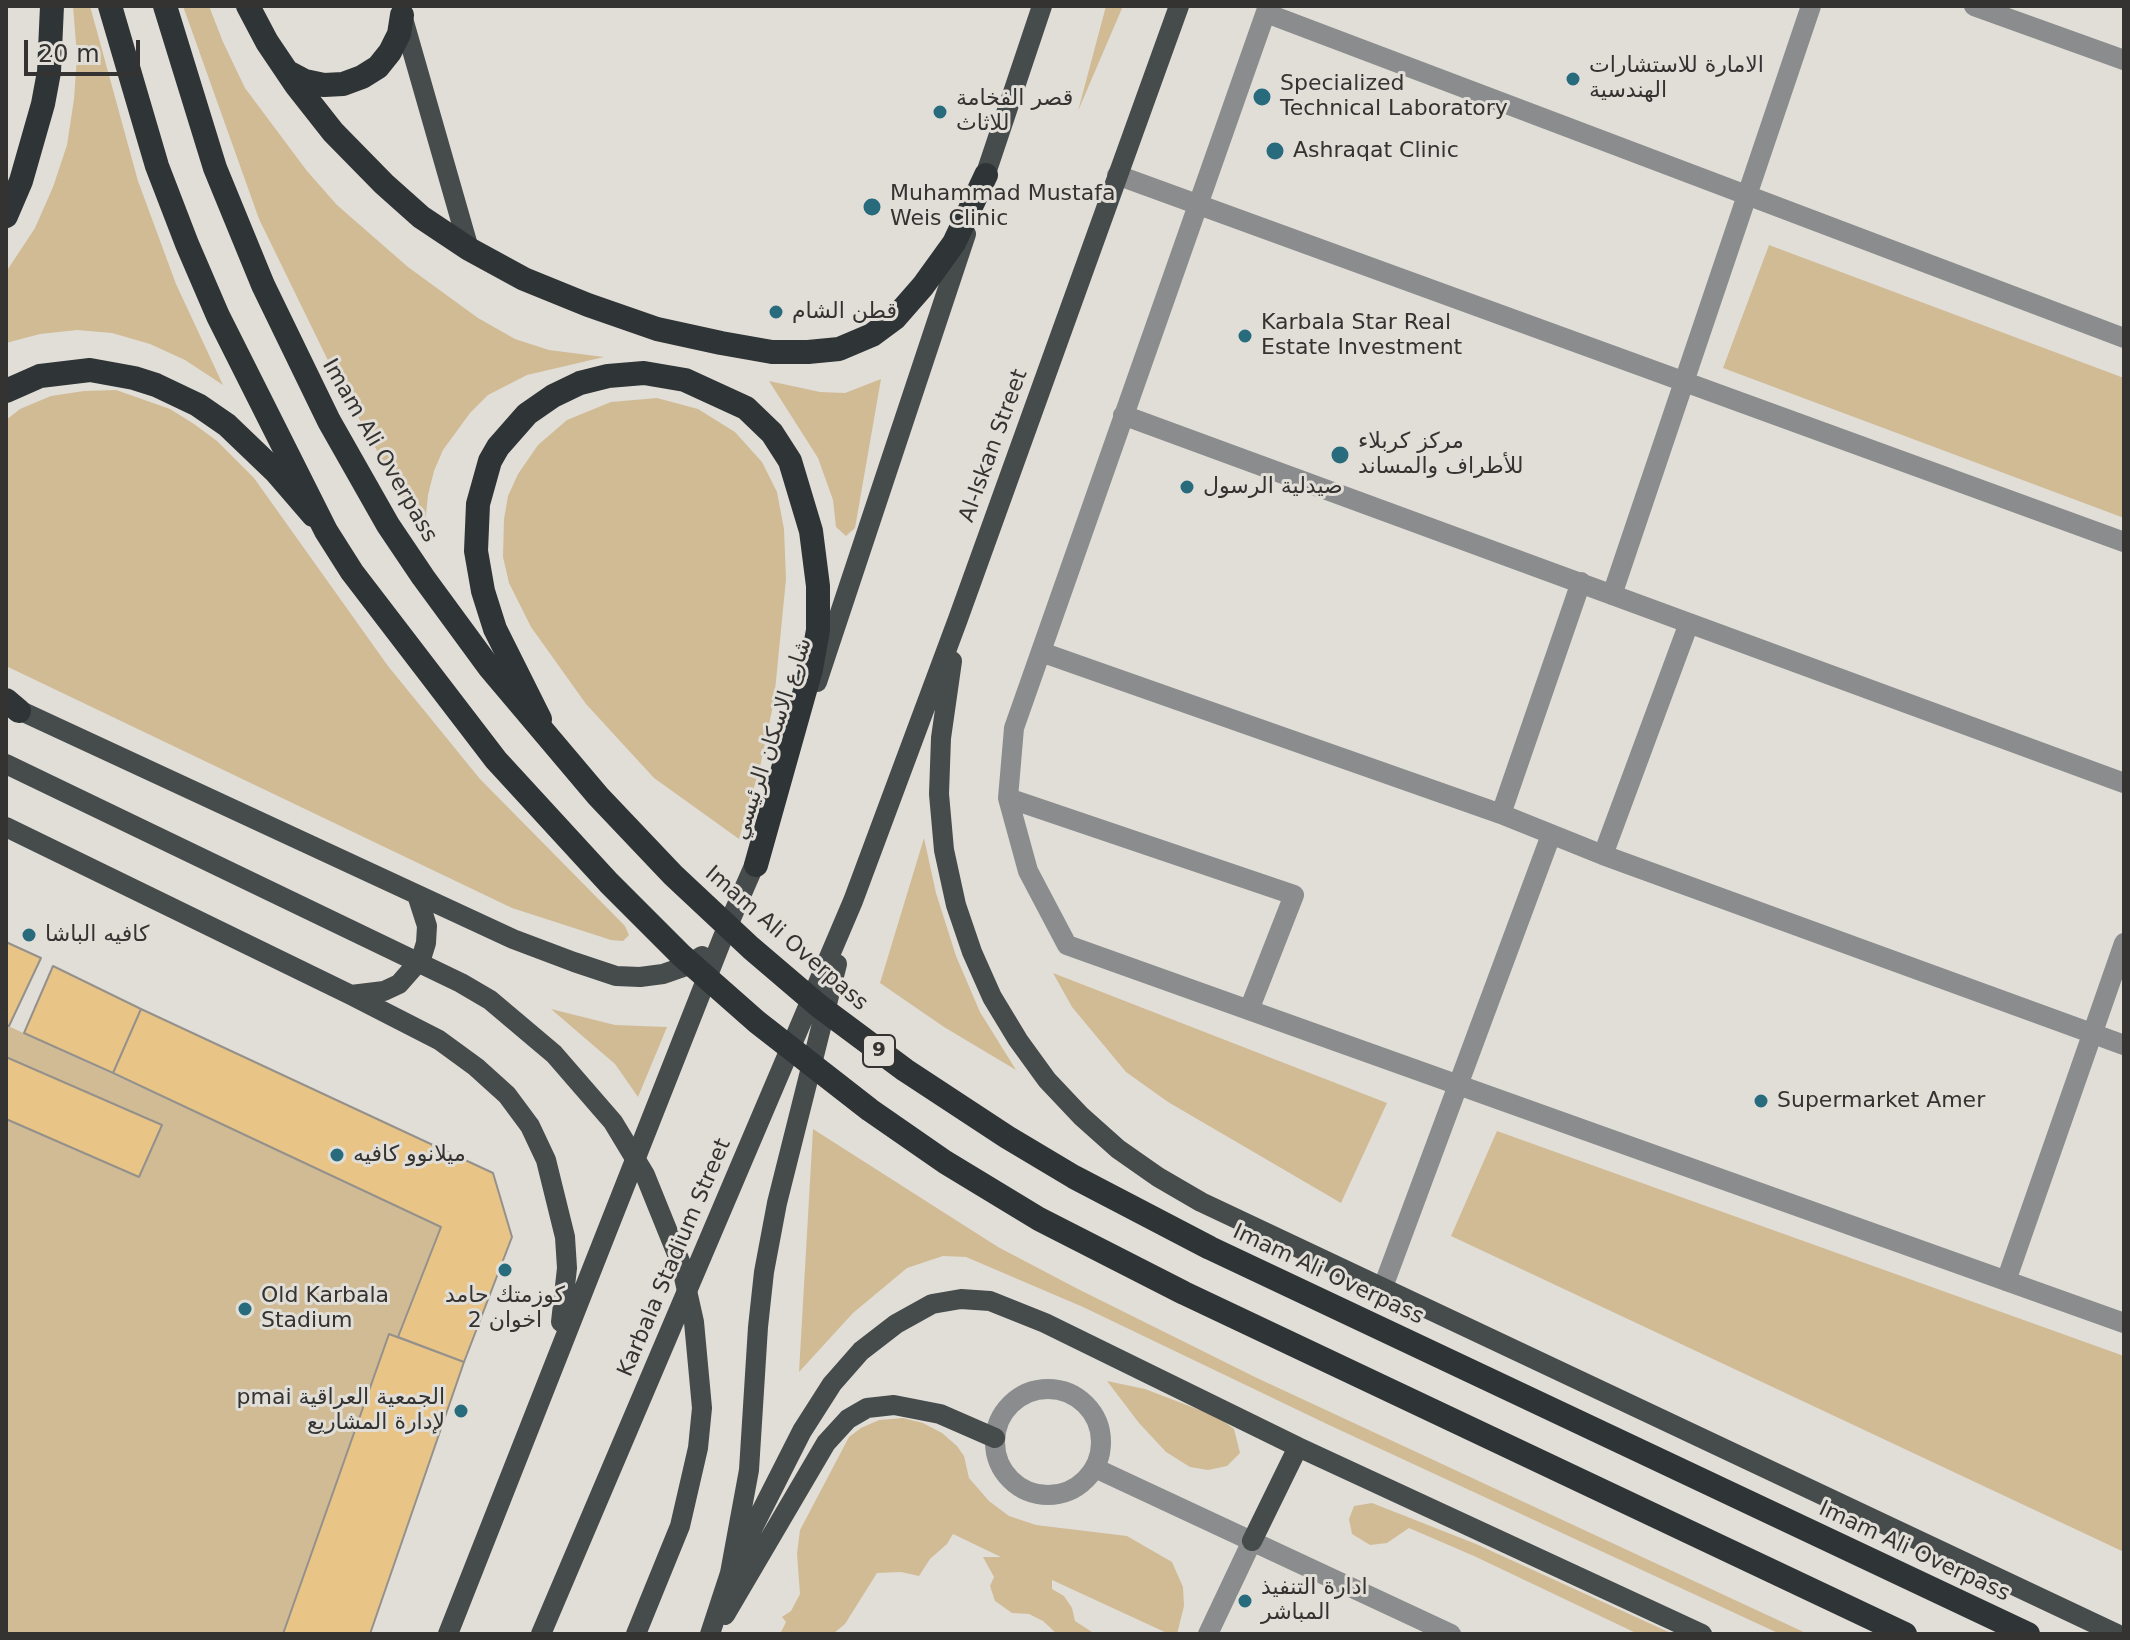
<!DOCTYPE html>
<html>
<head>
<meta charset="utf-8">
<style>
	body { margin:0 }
	#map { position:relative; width:2130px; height:1640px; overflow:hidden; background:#e1ded8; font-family:"DejaVu Sans",sans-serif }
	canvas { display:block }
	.frame { position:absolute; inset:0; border:8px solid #343331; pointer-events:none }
	.scale { position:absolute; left:24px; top:40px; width:116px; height:36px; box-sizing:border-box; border:4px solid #343331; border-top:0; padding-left:10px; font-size:24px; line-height:28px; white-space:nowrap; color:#343331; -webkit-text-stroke:6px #e1ded8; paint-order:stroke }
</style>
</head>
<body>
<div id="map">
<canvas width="2130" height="1640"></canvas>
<div class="frame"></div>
<div class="scale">20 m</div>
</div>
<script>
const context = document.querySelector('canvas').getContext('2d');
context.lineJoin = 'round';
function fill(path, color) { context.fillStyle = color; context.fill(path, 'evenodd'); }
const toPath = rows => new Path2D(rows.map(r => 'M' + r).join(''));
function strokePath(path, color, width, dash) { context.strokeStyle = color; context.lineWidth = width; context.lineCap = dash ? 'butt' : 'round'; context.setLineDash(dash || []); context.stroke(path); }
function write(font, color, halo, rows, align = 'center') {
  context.font = font + ' "DejaVu Sans",Cairo,sans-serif'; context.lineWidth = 6; context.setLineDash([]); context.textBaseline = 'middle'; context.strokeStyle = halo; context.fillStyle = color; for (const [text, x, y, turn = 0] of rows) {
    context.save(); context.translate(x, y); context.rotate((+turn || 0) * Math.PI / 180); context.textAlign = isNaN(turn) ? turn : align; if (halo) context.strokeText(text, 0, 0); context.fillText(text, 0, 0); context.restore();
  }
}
fill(toPath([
	[73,6,90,6,138,181,176,284,223,385,185,360,150,344,112,333,77,330,40,334,6,343,6,272,35,228,53,187,67,145,74,99,77,56],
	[183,6,209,6,223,42,245,88,307,171,337,205,408,267,478,318,515,339,549,350,604,357,527,375,488,395,470,413,443,450,434,471,428,495,424,535,337,379,259,219],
	[1106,6,1123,6,1078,111],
	[1769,245,2124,378,2124,518,1723,368],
	[881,379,855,528,846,536,836,527,833,500,818,458,769,381,820,392,845,393],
	[116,390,170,409,194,424,217,441,254,478,388,666,480,779,625,926,629,935,623,941,611,940,512,908,6,666,6,420,20,409,51,396,84,391],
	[657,398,698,409,735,432,762,462,777,492,784,529,786,579,774,701,760,767,739,839,654,778,586,704,531,627,509,583,503,557,504,519,508,496,518,474,538,445,567,420,611,402],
	[924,838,936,893,956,956,980,1012,1016,1070,944,1027,880,983],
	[1053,973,1387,1103,1341,1203,1168,1102,1126,1072,1072,1007],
	[551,1009,615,1025,667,1027,638,1097,615,1064],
	[6,1025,505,1255,464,1362,370,1634,6,1634],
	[813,1129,998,1247,1078,1289,1257,1378,1808,1634,1780,1634,1329,1425,1083,1307,966,1257,943,1256,907,1268,853,1313,799,1372],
	[1497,1131,2124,1356,2124,1552,1451,1236],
	[1107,1381,1145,1389,1218,1417,1234,1429,1240,1453,1227,1466,1208,1470,1190,1467,1166,1452,1139,1423],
	[903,1418,923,1423,942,1433,957,1446,964,1456,969,1478,989,1501,1009,1516,1036,1525,1127,1536,1172,1562,1183,1587,1184,1606,1177,1634,1169,1634,1052,1580,1052,1589,1064,1596,1072,1608,1075,1621,1095,1634,1057,1634,1043,1621,1029,1614,1012,1613,995,1601,990,1586,994,1577,983,1557,1001,1557,953,1534,947,1544,930,1559,919,1576,901,1572,877,1573,845,1624,833,1634,780,1634,786,1622,782,1617,791,1611,800,1594,797,1554,800,1530,849,1437,861,1428,879,1420],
	[1372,1503,1476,1544,1673,1634,1638,1634,1474,1556,1409,1528,1387,1543,1370,1545,1352,1534,1349,1519,1354,1506]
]), '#d1bb95');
const building = toPath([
	[6,942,41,958,9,1026,6,1025,6,942],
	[53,966,141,1009,113,1073,24,1033,53,966],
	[141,1009,493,1173,512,1237,464,1362,398,1337,441,1227,113,1073,141,1009],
	[6,1057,162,1125,139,1177,6,1119,6,1057],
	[389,1334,464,1362,370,1634,283,1634,389,1334]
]);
fill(building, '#e8c487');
strokePath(building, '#94918c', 2);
strokePath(toPath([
	[1268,6,1014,728,1008,798,1028,871,1067,945,2124,1323],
	[1974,6,2124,60],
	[1266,13,2124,338],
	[1117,175,2124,542],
	[1123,415,2124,783],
	[1612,595,1811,6],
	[1041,652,1501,814,1603,855,2124,1045],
	[1008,798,1294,895,1249,1010],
	[1501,814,1581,582],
	[1603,855,1689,623],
	[2006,1281,2124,943],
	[1383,1287,1551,835],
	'995 1442a53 53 0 1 1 106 0a53 53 0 1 1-106 0Z',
	[1095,1468,1451,1634],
	[1208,1634,1252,1541]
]), '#8a8c8d', 20);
strokePath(toPath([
	[402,15,469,249],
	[981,188,1042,6],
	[952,661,941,738,939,794,944,850,956,905,972,952,992,997,1018,1040,1047,1080,1081,1116,1118,1149,1158,1177,1201,1202,2117,1634],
	[817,682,966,234],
	[6,704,513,939,574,962,616,976,640,977,663,974,686,966,702,956],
	[6,827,351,995,439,1040,476,1067,507,1095,530,1126,546,1160,565,1237,567,1268,561,1322],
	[351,995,384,991,399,984,421,959,426,943,427,926,417,895],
	[1252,1541,1298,1447],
	[730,1573,802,1431,832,1384,861,1351,896,1324,932,1304,961,1299,990,1301,1045,1323,1298,1447,1702,1634],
	[725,1615,826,1443,848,1419,867,1408,894,1405,940,1414,995,1438],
	[448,1634,723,937,760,852],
	[541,1634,853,901,958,619,1179,6],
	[710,1634,730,1573,749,1470,758,1327,764,1272,777,1203,837,964]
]), '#464b4c', 20);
strokePath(toPath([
	[248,6,267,42,296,85,333,132,384,184,421,217,469,249,524,279,588,305,657,329,721,343,772,352,808,352,839,349,872,335,895,318,923,286,954,243,986,175],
	[288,72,305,81,324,85,343,84,362,77,378,67,390,52,399,34,402,15],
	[6,216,21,181,43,104,49,72,52,6],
	[6,391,40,376,90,370,134,378,156,385,198,405,227,425,275,471,313,515],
	[6,700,19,711],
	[540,719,495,629,483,591,476,551,478,504,490,461,498,447,527,414,553,396,580,383,608,376,644,373,685,380,746,408,772,433,790,461,811,531,818,586,818,630,811,669,756,865]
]), '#2f3436', 24);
strokePath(toPath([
	[6,764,461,983,490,1000,554,1054,613,1122,645,1175,681,1264,694,1322,702,1408,698,1448,680,1526,636,1634]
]), '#464b4c', 20);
strokePath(toPath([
	[110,6,157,166,187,244,218,316,326,531,352,572,496,760,609,883,681,955,757,1022,870,1110,945,1162,1039,1219,1184,1293,1905,1634],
	[165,6,215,168,263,285,329,421,388,525,423,577,489,667,598,796,673,875,751,948,819,1006,905,1070,1007,1137,1074,1177,1210,1248,2028,1634]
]), '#2f3436', 24);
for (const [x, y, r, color] of [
	[1573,79,8,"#286b7d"],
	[1262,97,10,"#286b7d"],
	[940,112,8,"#286b7d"],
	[1275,151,10,"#286b7d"],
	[872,207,10,"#286b7d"],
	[776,312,8,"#286b7d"],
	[1245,336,8,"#286b7d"],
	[1340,455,10,"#286b7d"],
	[1187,487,8,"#286b7d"],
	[29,935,8,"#286b7d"],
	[1761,1101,8,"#286b7d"],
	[337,1155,8,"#286b7d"],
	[505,1270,8,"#286b7d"],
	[245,1309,8,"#286b7d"],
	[461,1411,8,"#286b7d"],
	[1245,1601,8,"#286b7d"]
]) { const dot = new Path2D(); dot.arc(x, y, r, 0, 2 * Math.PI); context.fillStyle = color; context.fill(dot); strokePath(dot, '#e1ded8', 3); }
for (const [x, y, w] of [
	[879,1051,32]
]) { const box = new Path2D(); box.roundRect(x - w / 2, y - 16, w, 32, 6); context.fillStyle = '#e1ded8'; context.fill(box); strokePath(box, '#343331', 2); }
write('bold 20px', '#343331', null, [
	["9",879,1051]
]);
write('22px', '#343331', '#e1ded8', [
	["الامارة للاستشارات",1589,66],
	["الهندسية",1589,91],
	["Specialized",1280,84],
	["Technical Laboratory",1280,109],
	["قصر الفخامة",956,99],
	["للاثاث",956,124],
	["Ashraqat Clinic",1293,151],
	["Muhammad Mustafa",890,194],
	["Weis Clinic",890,219],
	["قطن الشام",792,312],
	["Karbala Star Real",1261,323],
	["Estate Investment",1261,348],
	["مركز كربلاء",1358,442],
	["للأطراف والمساند",1358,467],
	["صيدلية الرسول",1203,487],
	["كافيه الباشا",45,935],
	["Supermarket Amer",1777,1101],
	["ميلانوو كافيه",353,1155],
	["Old Karbala",261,1296],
	["Stadium",261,1321],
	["كوزمتك حامد",505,1296,"center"],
	["اخوان 2",505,1321,"center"],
	["pmai الجمعية العراقية",445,1398,"right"],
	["لإدارة المشاريع",445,1423,"right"],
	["ادارة التنفيذ",1261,1588],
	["المباشر",1261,1613]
], 'left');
write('22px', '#343331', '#e1ded8', [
	["Al-Iskan Street",994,446,-70],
	["Imam Ali Overpass",379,451,60],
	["شارع الاسكان الرئيسي",773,739,-72],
	["Imam Ali Overpass",786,939,41],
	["Karbala Stadium Street",675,1258,-67],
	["Imam Ali Overpass",1328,1275,25],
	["Imam Ali Overpass",1914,1552,25]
]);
</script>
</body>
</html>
